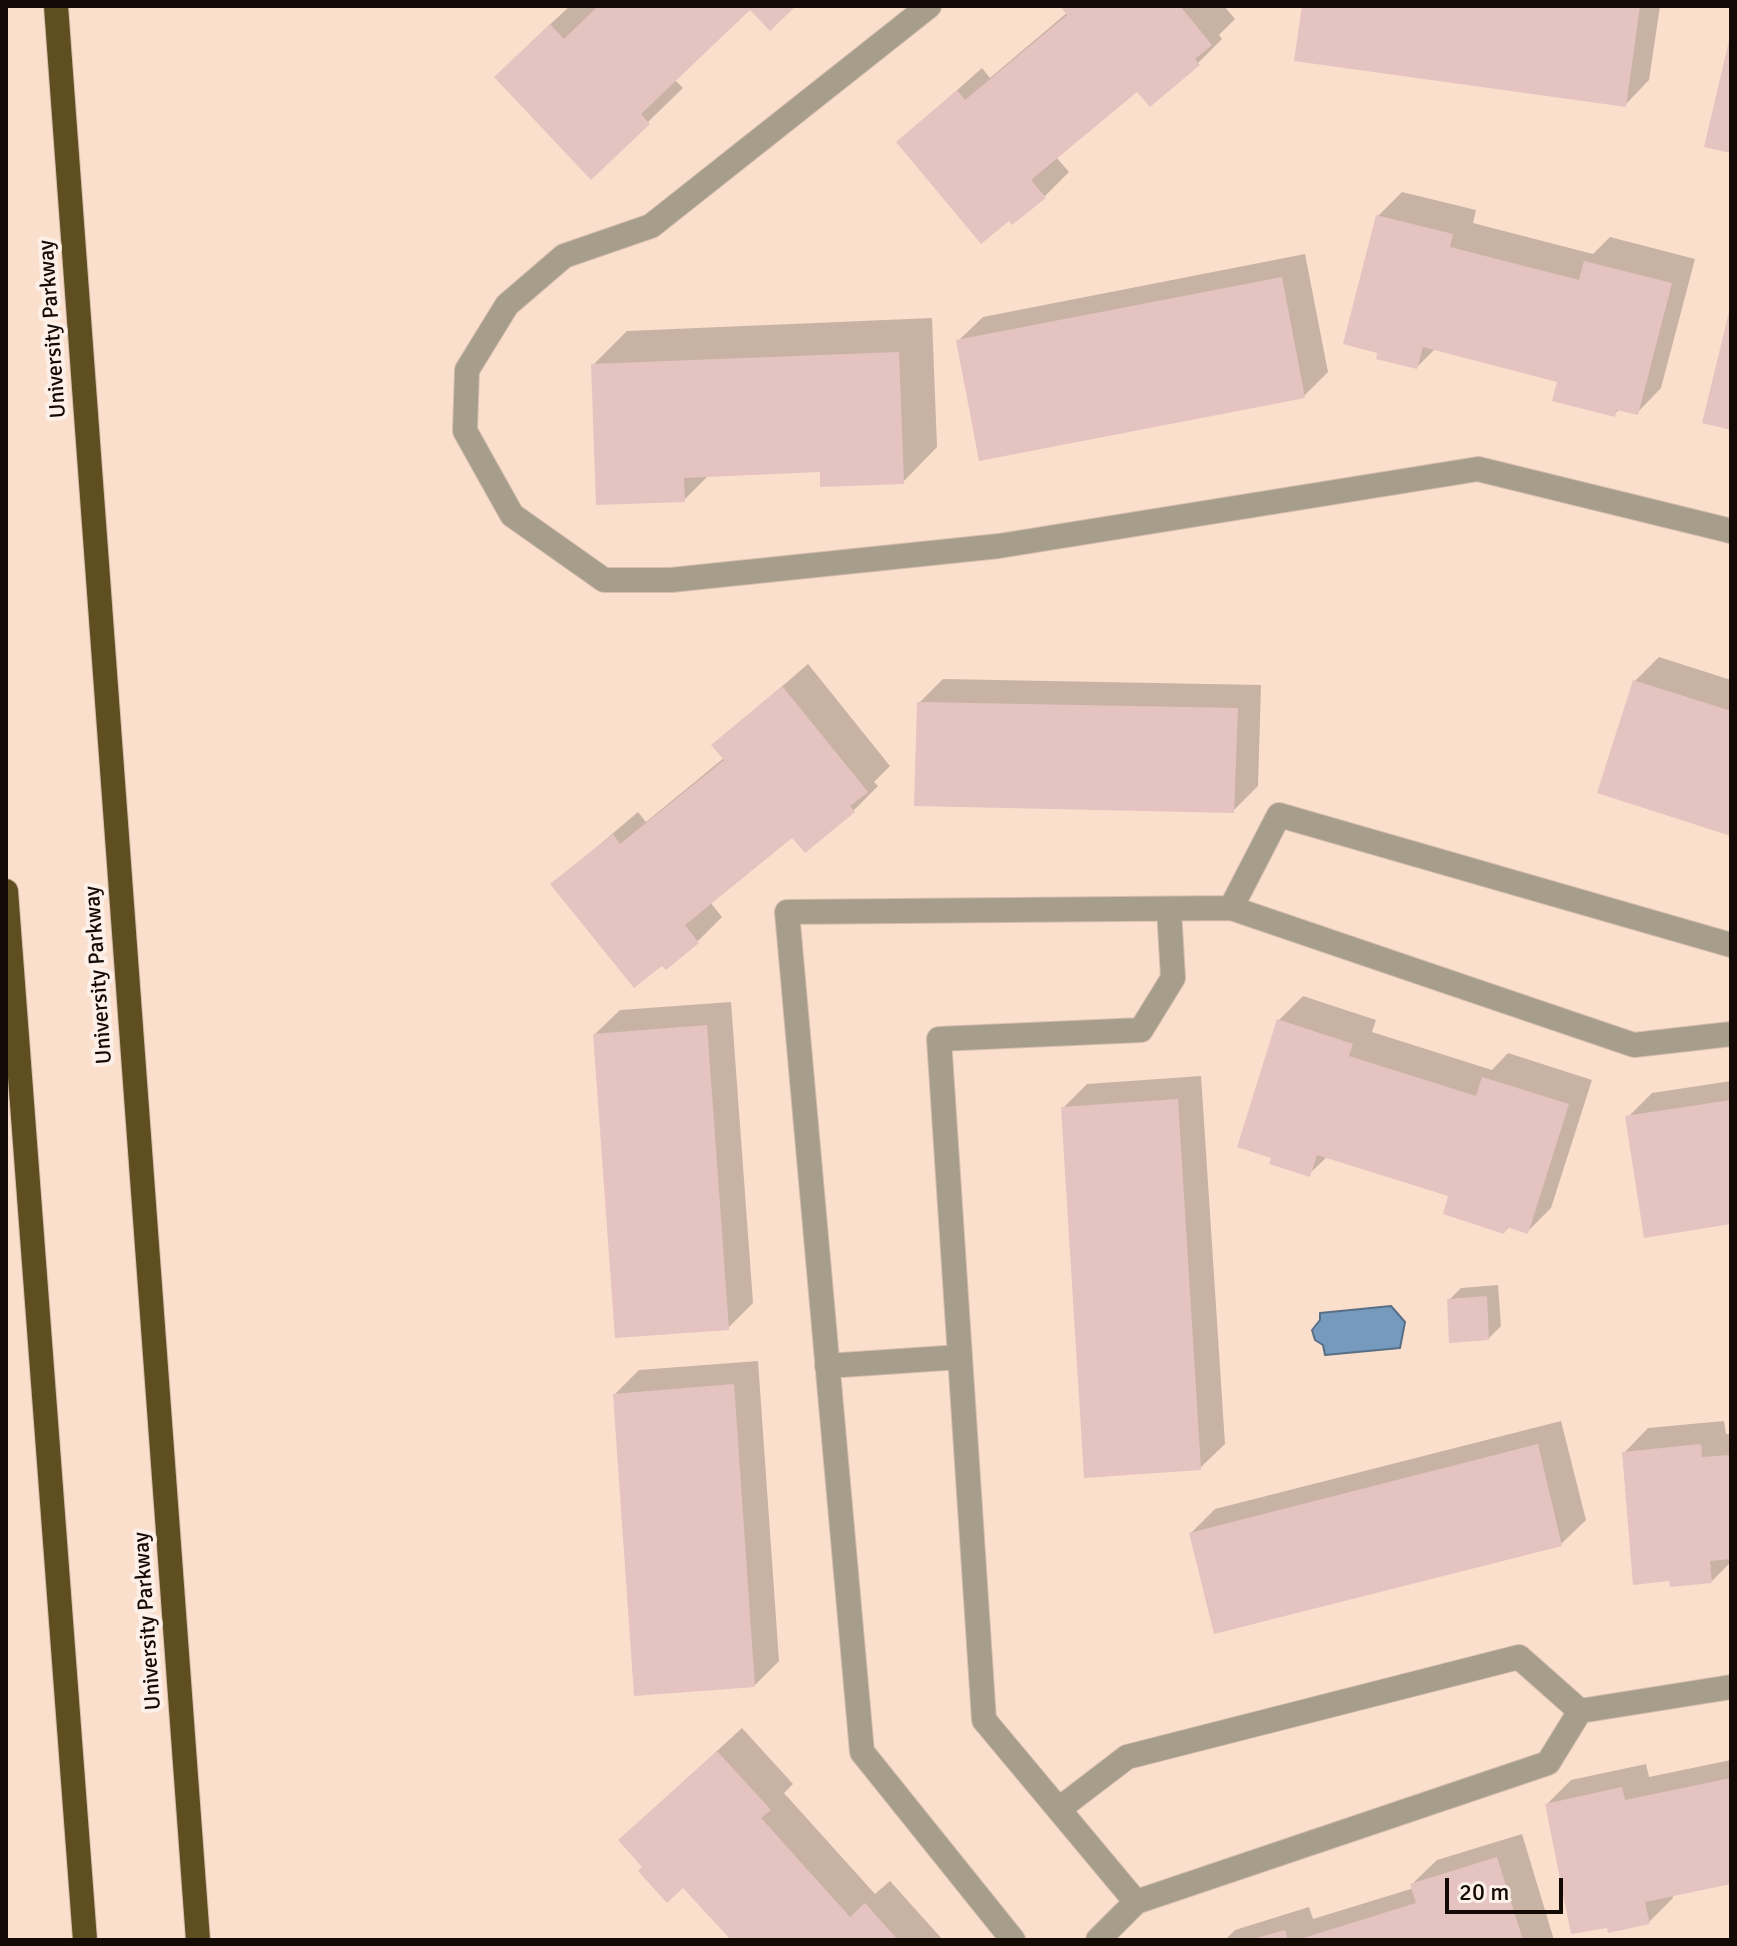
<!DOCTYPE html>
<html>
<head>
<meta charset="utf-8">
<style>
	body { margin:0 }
	#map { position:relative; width:1737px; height:1946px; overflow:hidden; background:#fbdfcd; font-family:Signika,sans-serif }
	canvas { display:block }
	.frame { position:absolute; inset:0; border:8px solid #130a05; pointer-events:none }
	.scale { position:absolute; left:1445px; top:1878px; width:118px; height:36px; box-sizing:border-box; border:4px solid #130a05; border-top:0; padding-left:10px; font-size:24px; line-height:28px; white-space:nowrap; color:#130a05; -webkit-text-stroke:6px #fcf0e9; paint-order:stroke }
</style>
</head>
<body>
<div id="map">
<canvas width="1737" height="1946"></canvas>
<div class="frame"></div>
<div class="scale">20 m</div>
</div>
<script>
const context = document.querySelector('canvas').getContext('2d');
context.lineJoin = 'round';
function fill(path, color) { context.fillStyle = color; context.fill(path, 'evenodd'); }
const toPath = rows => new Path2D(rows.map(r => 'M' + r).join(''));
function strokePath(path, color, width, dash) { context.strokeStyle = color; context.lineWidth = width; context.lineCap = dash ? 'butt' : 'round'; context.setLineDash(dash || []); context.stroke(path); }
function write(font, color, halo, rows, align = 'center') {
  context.font = font + ' Signika,sans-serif'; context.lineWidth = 8; context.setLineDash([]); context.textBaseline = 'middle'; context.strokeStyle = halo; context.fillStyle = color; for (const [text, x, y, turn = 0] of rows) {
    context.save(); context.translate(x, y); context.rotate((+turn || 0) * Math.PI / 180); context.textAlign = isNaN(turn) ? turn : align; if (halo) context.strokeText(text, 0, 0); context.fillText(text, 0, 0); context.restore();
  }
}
const water = toPath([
	[1391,1306,1405,1322,1400,1348,1325,1355,1323,1345,1315,1340,1312,1330,1320,1320,1320,1313,1391,1306]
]);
fill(water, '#759abe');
strokePath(water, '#586f86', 2);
fill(toPath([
	[570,6,793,6,750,7,674,79,683,88,591,177,531,42],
	[1063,6,1224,6,1235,19,1219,35,1222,39,1198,63,1137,89,1056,157,1069,172,1045,196,899,142,982,68,990,78,1068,12],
	[1304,6,1660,6,1649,80,1625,105],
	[1402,192,1476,210,1473,223,1593,254,1610,237,1695,259,1661,388,1637,413,1620,409,1614,414,1559,380,1436,348,1417,367,1378,216],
	[1305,254,1328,372,1304,396,958,341,983,317],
	[932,318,937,447,903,482,821,470,709,475,684,500,593,365,627,331],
	[1659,657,1731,680,1731,834,1635,681],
	[808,664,890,766,874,782,878,786,854,810,805,850,793,835,710,902,722,917,698,941,553,884,638,812,646,822,724,758,714,745],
	[943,679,1261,685,1258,786,1233,811,919,703],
	[1303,996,1376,1020,1372,1032,1492,1070,1508,1053,1592,1080,1551,1208,1527,1232,1510,1226,1504,1232,1451,1195,1328,1156,1309,1174,1279,1020],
	[731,1002,753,1303,728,1328,595,1034,620,1010],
	[1201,1076,1225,1444,1200,1468,1063,1108,1087,1084],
	[1731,1081,1731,1222,1628,1117,1652,1093],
	[1498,1285,1501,1326,1488,1339,1449,1300,1461,1288],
	[758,1361,779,1661,755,1685,615,1394,639,1370],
	[1561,1421,1586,1520,1561,1544,1191,1533,1215,1509],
	[1724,1421,1726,1434,1731,1434,1731,1562,1712,1581,1624,1453,1648,1428],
	[742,1728,793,1784,784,1793,875,1894,890,1881,943,1940,733,1940,684,1885,645,1867,645,1817],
	[1731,1760,1731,1882,1672,1894,1673,1898,1649,1922,1547,1804,1571,1780,1646,1764,1649,1777],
	[1522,1834,1554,1940,1225,1940,1235,1930,1309,1907,1313,1919,1414,1888,1412,1884,1437,1860]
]), '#0003');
fill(toPath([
	[598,6,796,6,770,31,750,10,641,114,650,124,591,180,494,77,550,24,564,39],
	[1060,6,1180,6,1212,45,1195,59,1200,65,1150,107,1137,92,1031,180,1046,198,1012,225,1009,221,981,244,896,142,957,90,965,100,1067,15],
	[1302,6,1640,6,1626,107,1294,61],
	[1731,32,1731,153,1704,147],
	[1376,215,1453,234,1450,247,1579,280,1584,261,1672,283,1638,415,1616,410,1615,417,1552,401,1557,382,1423,347,1417,369,1376,359,1377,353,1343,344],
	[1282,277,1305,398,979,461,956,340],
	[1730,308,1731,308,1731,430,1702,423],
	[899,352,904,484,820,487,820,472,684,478,685,502,596,505,591,364],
	[1633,680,1731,711,1731,836,1597,793],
	[782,686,868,792,850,806,855,812,805,853,792,838,685,925,699,943,666,970,662,966,634,988,550,884,613,834,620,844,724,760,711,745],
	[917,702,1238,708,1234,813,914,806],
	[1277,1019,1353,1044,1349,1056,1476,1096,1482,1077,1569,1104,1528,1234,1507,1227,1504,1234,1443,1214,1448,1196,1317,1155,1310,1177,1269,1164,1271,1158,1237,1147],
	[707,1025,729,1330,615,1338,593,1034],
	[1178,1099,1201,1470,1084,1478,1061,1107],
	[1731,1100,1731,1224,1644,1238,1625,1116],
	[1487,1296,1489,1340,1449,1343,1447,1299],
	[734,1384,755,1687,634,1696,613,1394],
	[1538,1444,1562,1546,1214,1634,1189,1533],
	[1701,1444,1702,1457,1731,1455,1731,1559,1710,1561,1712,1583,1670,1587,1669,1581,1633,1585,1622,1452],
	[717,1751,771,1810,761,1818,850,1917,865,1903,898,1940,731,1940,683,1888,667,1903,638,1871,642,1867,618,1840],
	[1731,1778,1731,1884,1645,1902,1650,1924,1608,1933,1607,1928,1571,1934,1545,1804,1622,1787,1625,1800],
	[1497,1857,1523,1940,1297,1940,1416,1903,1410,1884],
	[1285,1930,1288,1940,1253,1940,1253,1939]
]), '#e5c3c1');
const minor = toPath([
	[929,6,651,226,564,256,507,305,467,370,465,431,512,515,604,580,671,580,999,546,1478,469,1731,531],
	[1231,908,1279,815,1731,945],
	[827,1366,960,1357],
	[1059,1809,1127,1757,1519,1657,1580,1711],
	[1136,1902,984,1720,939,1039,1141,1030,1173,978,1169,909],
	[1013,1940,862,1752,787,912,1231,908,1634,1045,1731,1034],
	[1098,1940,1136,1902,1548,1763,1580,1711,1731,1687]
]);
const highway = toPath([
	[56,6,198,1940],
	[6,891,85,1940]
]);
strokePath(minor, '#d6bdad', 26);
strokePath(highway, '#d6bdad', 26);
strokePath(minor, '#a69e8a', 24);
strokePath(highway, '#5f4e1f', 24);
write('22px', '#130a05', '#fcf0e9', [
	["University Parkway",53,329,-94],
	["University Parkway",99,975,-94],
	["University Parkway",148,1621,-94]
]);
</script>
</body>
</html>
